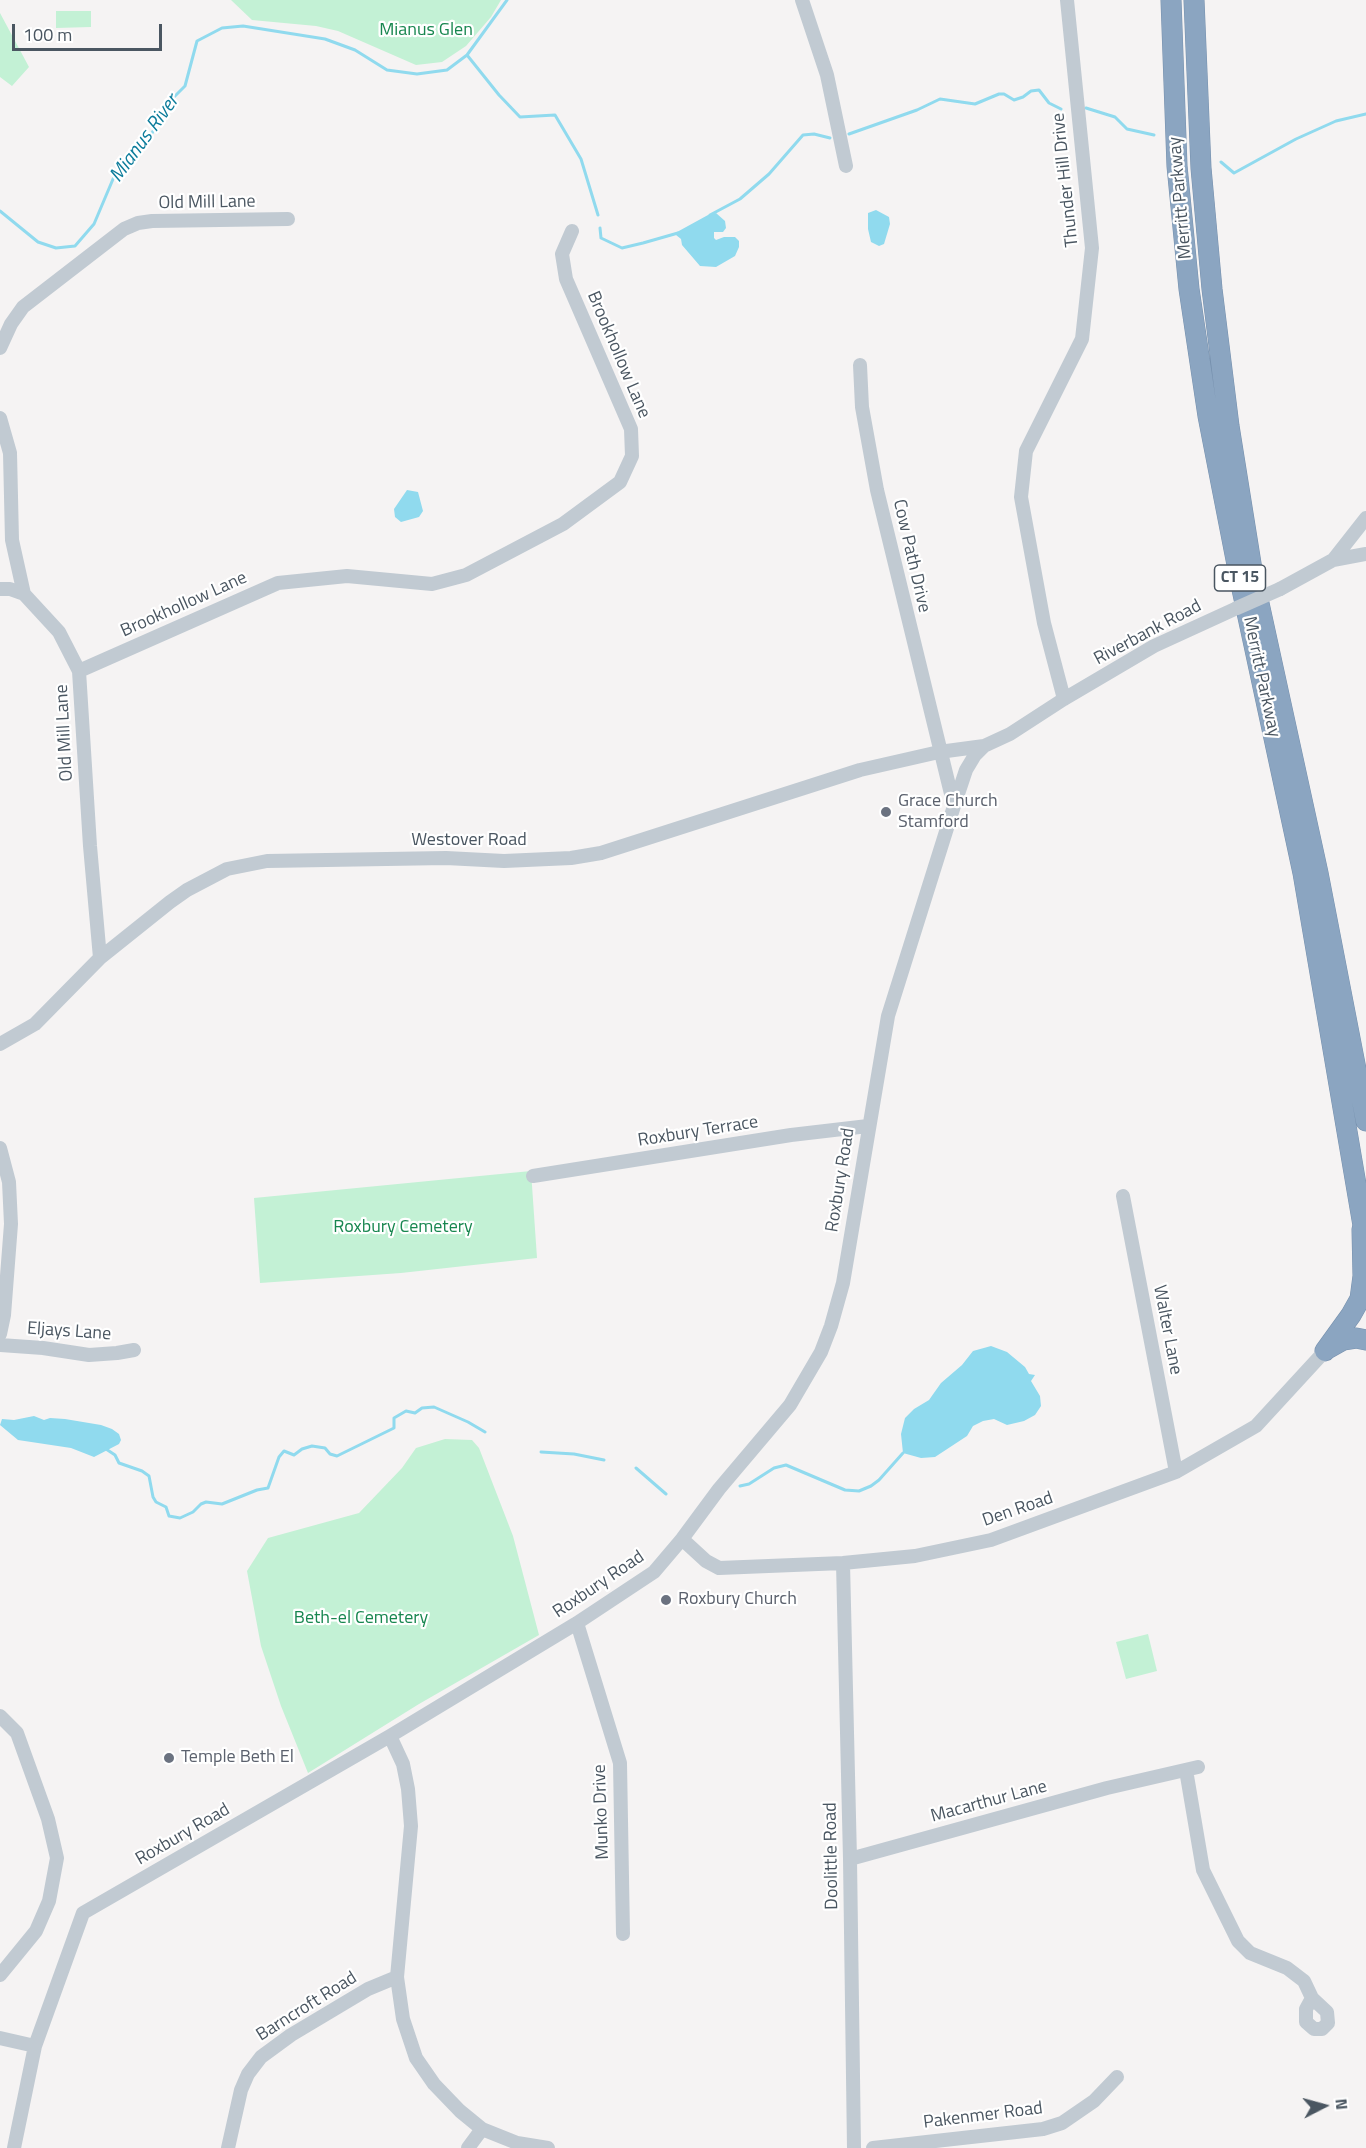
<!DOCTYPE html>
<html>
<head>
<meta charset="utf-8">
<style>
	body { margin:0 }
	#map { position:relative; width:1366px; height:2148px; overflow:hidden; background:#f5f3f3; font-family:"Titillium Web",sans-serif }
	canvas { display:block }
	.north { position:absolute; left:1294px; top:2076px; width:60px; height:60px; -webkit-text-stroke:4px #fff; paint-order:stroke; rotate:84deg; font-size:16px; font-weight:700; line-height:24px; text-align:center; color:#4a5661 }
	.north::after { content:''; display:block; margin:auto; width:21px; height:27px; background:#4a5661; clip-path:polygon(50% 0,100% 100%,50% 72%,0 100%) }
	.scale { position:absolute; left:12px; top:24px; width:150px; height:27px; box-sizing:border-box; border:3px solid #4a5661; border-top:0; padding-left:8px; font-size:18px; line-height:21px; white-space:nowrap; color:#4a5661; -webkit-text-stroke:4px #fff; paint-order:stroke }
</style>
</head>
<body>
<div id="map">
<canvas width="1366" height="2148"></canvas>
<div class="north">N</div>
<div class="scale">100 m</div>
</div>
<script>
const context = document.querySelector('canvas').getContext('2d');
context.lineJoin = 'round';
function fill(path, color) { context.fillStyle = color; context.fill(path, 'evenodd'); }
const toPath = rows => new Path2D(rows.map(r => 'M' + r).join(''));
function strokePath(path, color, width, dash) { context.strokeStyle = color; context.lineWidth = width; context.lineCap = dash ? 'butt' : 'round'; context.setLineDash(dash || []); context.stroke(path); }
function write(font, color, halo, rows, align = 'center') {
  context.font = font + ' "Titillium Web",sans-serif'; context.lineWidth = 4.5; context.setLineDash([]); context.textBaseline = 'middle'; context.strokeStyle = halo; context.fillStyle = color; for (const [text, x, y, turn = 0] of rows) {
    context.save(); context.translate(x, y); context.rotate((+turn || 0) * Math.PI / 180); context.textAlign = isNaN(turn) ? turn : align; if (halo) context.strokeText(text, 0, 0); context.fillText(text, 0, 0); context.restore();
  }
}
fill(toPath([
	[231,0,501,0,491,17,466,46,442,62,416,65,338,31,316,26,252,20],
	[56,11,91,11,91,27,56,28],
	[0,13,29,67,12,86,0,77],
	[531,1171,537,1258,401,1273,260,1283,254,1198],
	[445,1439,472,1440,479,1448,513,1536,539,1635,419,1704,308,1773,281,1706,261,1646,247,1571,268,1538,359,1513,402,1468,416,1448],
	[1148,1634,1157,1671,1126,1679,1116,1642]
]), '#c3f1d5');
fill(toPath([
	[876,210,889,217,890,224,884,244,879,246,871,242,868,229,868,213],
	[716,213,725,221,726,228,723,232,714,232,714,238,716,240,724,237,735,237,739,241,739,247,735,256,716,267,700,266,682,245,681,239,676,235,677,232,708,215],
	[407,490,418,492,423,511,419,517,401,522,395,517,394,509],
	[991,1346,1007,1352,1025,1367,1029,1374,1035,1375,1031,1381,1040,1396,1041,1406,1035,1415,1024,1421,1007,1425,994,1419,983,1421,973,1426,967,1436,935,1457,921,1458,903,1453,901,1434,905,1418,914,1409,929,1400,941,1383,962,1365,973,1351],
	[34,1416,44,1420,50,1418,65,1419,101,1425,112,1429,119,1434,121,1440,119,1444,94,1457,71,1448,18,1440,0,1425,2,1419,14,1420]
]), '#90daee');
strokePath(toPath([
	[467,55,499,95,520,117,555,115,581,159,598,215],
	[1086,108,1115,117,1127,129,1154,135],
	[849,134,917,110,940,99,975,104,999,94,1004,94,1014,100,1023,97,1031,91,1039,90,1049,103,1061,109],
	[1221,162,1234,173,1296,139,1336,121,1366,114],
	[0,211,38,242,56,248,75,246,94,224,116,172,134,159,151,135,168,103,185,86,197,41,222,28,243,26,325,39,355,50,387,70,417,74,447,70,467,55,507,0],
	[710,215,740,199,769,174,803,135,814,134,830,138],
	[600,228,601,238,622,248,643,243,678,233],
	[106,1449,115,1455,119,1463,142,1471,149,1476,153,1497,156,1502,166,1507,169,1516,180,1518,193,1512,201,1504,206,1502,222,1504,257,1490,268,1488,279,1457,284,1451,294,1455,302,1449,312,1446,325,1448,330,1454,337,1456,394,1428,394,1418,406,1411,415,1413,422,1408,434,1407,468,1422,485,1432],
	[541,1452,574,1454,604,1460],
	[636,1468,666,1494],
	[740,1486,749,1484,774,1468,786,1465,845,1490,859,1491,871,1486,879,1480,903,1453]
]), '#90daee', 3);
const highway = toPath([
	[1171,0,1177,166,1189,289,1208,416,1240,580,1303,873,1366,1243],
	[1194,0,1201,168,1212,289,1229,426,1253,576,1318,873,1366,1121],
	[1327,1349,1343,1340,1356,1338,1366,1340],
	[1325,1351,1351,1315,1360,1299,1363,1276,1362,1229]
]);
strokePath(highway, '#7690ad', 21);
strokePath(toPath([
	[802,0,827,75,846,166],
	[0,348,11,324,23,307,124,229,138,223,152,221,288,219],
	[860,365,862,407,877,490,954,806],
	[0,418,10,453,12,540,24,594,59,632,79,671,90,846,100,958],
	[1333,560,1366,554],
	[0,589,10,589,24,594],
	[1280,589,1333,560,1366,518],
	[79,671,278,583,347,576,432,584,466,575,563,524,620,482,632,456,631,429,566,279,562,254,572,231],
	[1064,699,1044,623,1021,497,1026,451,1082,339,1092,248,1067,0],
	[0,1044,35,1024,100,958,170,902,187,890,227,869,267,861,446,858,504,861,571,858,601,853,860,770,939,752,984,746,1010,734,1064,699,1154,646,1237,608],
	[0,1148,9,1182,11,1224,4,1315,0,1334],
	[533,1176,791,1135,868,1126],
	[1123,1196,1176,1472],
	[0,1345,43,1348,89,1355,117,1353,134,1350],
	[682,1539,706,1561,719,1568,843,1563,915,1556,991,1540,1176,1472,1256,1426,1325,1351],
	[843,1563,850,1859,854,2148],
	[577,1623,620,1763,623,1934],
	[0,1716,17,1733,48,1819,57,1858,49,1901,36,1931,0,1975],
	[390,1736,403,1764,408,1789,411,1826,397,1977,403,2019,416,2058,434,2084,460,2111,482,2129,517,2143,548,2148],
	[1186,1770,1203,1870,1238,1941,1250,1953,1287,1968,1304,1981,1312,1998,1327,2012,1328,2023,1322,2029,1314,2029,1306,2022,1306,2009,1312,1998],
	[850,1859,1107,1788,1198,1767],
	[0,2038,35,2046],
	[14,2148,35,2046,83,1913,390,1736,577,1623,654,1572,682,1539,719,1489,790,1405,821,1352,831,1326,843,1283,888,1016,954,806,966,770,975,755,984,746],
	[228,2148,241,2090,248,2074,261,2057,291,2035,368,1989,397,1977],
	[468,2148,482,2129],
	[873,2148,1043,2129,1062,2123,1094,2101,1117,2077]
]), '#c1cad2', 14);
strokePath(highway, '#8ba5c1', 20);
strokePath(toPath([
	[1237,608,1280,589]
]), '#c1cad2', 14);
for (const [x, y, r, color] of [
	[886,812,6,"#6b7280"],
	[666,1600,6,"#6b7280"],
	[169,1758,6,"#6b7280"]
]) { const dot = new Path2D(); dot.arc(x, y, r, 0, 2 * Math.PI); context.fillStyle = color; context.fill(dot); strokePath(dot, '#fff', 2); }
for (const [x, y, w] of [
	[1240,578,51]
]) { const box = new Path2D(); box.roundRect(x - w / 2, y - 13, w, 26, 4.5); context.fillStyle = '#fff'; context.fill(box); strokePath(box, '#4a5661', 1.5); }
write('bold 16px', '#4a5661', null, [
	["CT 15",1240,578]
]);
write('18px', '#17864f', '#fff', [
	["Mianus Glen",426,31],
	["Roxbury Cemetery",403,1228],
	["Beth-el Cemetery",361,1619]
]);
write('18px', '#4a5661', '#fff', [
	["Thunder Hill Drive",1066,180,-96],
	["Merritt Parkway",1181,198,-95],
	["Old Mill Lane",207,203,-1],
	["Brookhollow Lane",618,355,67],
	["Cow Path Drive",911,556,77],
	["Brookhollow Lane",184,605,-24],
	["Riverbank Road",1148,633,-28],
	["Merritt Parkway",1261,677,78],
	["Old Mill Lane",65,733,-93],
	["Westover Road",469,841],
	["Roxbury Terrace",698,1132,-9],
	["Roxbury Road",841,1180,-81],
	["Walter Lane",1167,1330,79],
	["Eljays Lane",69,1332,4],
	["Den Road",1018,1510,-19],
	["Roxbury Road",599,1585,-34],
	["Macarthur Lane",989,1802,-15],
	["Munko Drive",602,1812,-92],
	["Roxbury Road",183,1835,-30],
	["Doolittle Road",832,1856,-91],
	["Barncroft Road",307,2007,-32],
	["Pakenmer Road",983,2116,-7]
]);
write('18px', '#5b616d', '#fff', [
	["Grace Church",898,802],
	["Stamford",898,823],
	["Roxbury Church",678,1600],
	["Temple Beth El",181,1758]
], 'left');
write('italic 20px', '#0c7c9b', '#fff', [
	["Mianus River",145,139,-54]
]);
</script>
</body>
</html>
